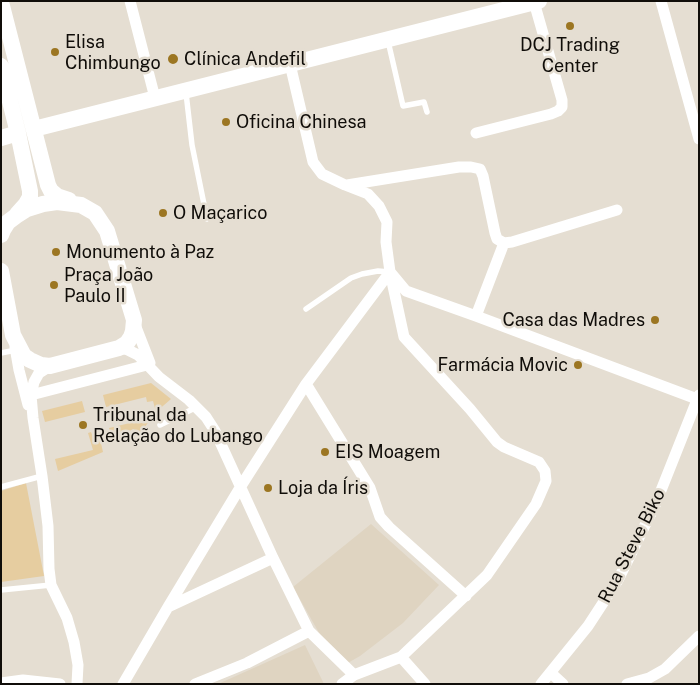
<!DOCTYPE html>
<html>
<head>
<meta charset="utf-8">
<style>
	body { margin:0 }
	#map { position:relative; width:700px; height:685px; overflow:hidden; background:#e5ded2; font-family:"Public Sans",sans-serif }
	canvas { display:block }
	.frame { position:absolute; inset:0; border:2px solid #100d09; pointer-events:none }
</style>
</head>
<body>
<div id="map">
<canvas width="700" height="685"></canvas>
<div class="frame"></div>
</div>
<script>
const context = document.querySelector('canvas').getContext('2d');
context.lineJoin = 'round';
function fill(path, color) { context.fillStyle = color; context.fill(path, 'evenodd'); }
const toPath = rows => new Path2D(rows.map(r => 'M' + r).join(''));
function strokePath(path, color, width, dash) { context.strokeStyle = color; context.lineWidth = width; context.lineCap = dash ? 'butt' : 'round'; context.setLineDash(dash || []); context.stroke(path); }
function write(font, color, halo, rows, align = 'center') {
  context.font = font + ' "Public Sans",sans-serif'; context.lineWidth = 5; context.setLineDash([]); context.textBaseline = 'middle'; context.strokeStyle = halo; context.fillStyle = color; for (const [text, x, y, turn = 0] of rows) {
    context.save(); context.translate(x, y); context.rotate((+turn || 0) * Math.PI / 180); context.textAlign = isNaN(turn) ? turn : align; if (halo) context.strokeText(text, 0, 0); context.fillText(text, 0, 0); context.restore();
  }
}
fill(toPath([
	[371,524,439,585,403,623,360,656,339,668,293,587],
	[305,645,324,684,218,684]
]), '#dfd4c1');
fill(toPath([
	[151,383,171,399,156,412,153,401,147,402,146,397,106,407,103,395],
	[82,401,85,412,45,422,42,411],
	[151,418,141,433,133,429,112,441,109,428],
	[91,432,94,440,100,439,103,452,58,471,55,459,93,450,88,433],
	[26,483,44,576,1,582,1,491]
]), '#e6cda0');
strokePath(toPath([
	[388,41,403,106,424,102,427,112],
	[186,93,192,145,207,219],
	[306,309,351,278,362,274,378,271,390,272],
	[1,353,16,350],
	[160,425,197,407],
	[1,487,42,476],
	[1,590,51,585]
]), '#fff', 5.5);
strokePath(toPath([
	[130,1,155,98],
	[661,1,699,139],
	[290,64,313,162,322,174,345,185,368,194,379,206,387,222,386,242,390,272,404,337,470,409,497,442,504,447,539,462,545,471,546,481,536,504,487,575,401,657,354,675,342,684],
	[476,133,551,114,558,111,562,107,562,100,534,2],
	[347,185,459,167,471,167,480,169,483,176,495,233,497,239,504,243,512,242,617,210],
	[391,273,406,291,476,316,697,399],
	[476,316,504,243],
	[134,322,150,363],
	[15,347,19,370,28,405],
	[119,348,128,350,138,355,159,377,189,400,206,417,215,431,273,558,309,631,354,675],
	[50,366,39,373,34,382,31,395,33,418,42,476,48,526,49,569,51,585,67,618,74,642,78,665,77,684],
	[306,384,370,488,380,517,389,527,466,596],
	[31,395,147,365],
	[168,607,273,558],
	[401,657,425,684],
	[551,673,563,684],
	[1,683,23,680,60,684],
	[123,684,168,607,241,486,306,384,390,272],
	[195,684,247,663,309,631],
	[541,684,588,626,618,580,656,503,699,395],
	[627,684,649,678,665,669,699,636]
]), '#fff', 11);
strokePath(toPath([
	[1,2,48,185,51,191,57,196,69,200],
	[1,66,18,133,30,191,30,197,26,204,17,214],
	[34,129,539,1],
	[1,138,18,133],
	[1,235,3,230,8,222,16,216,27,209,43,204,57,202,81,205,95,213,107,231,134,320,133,331,131,337,127,343,119,348,50,366,41,365,30,360,24,356,13,335,1,271]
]), '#fff', 16);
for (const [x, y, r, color] of [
	[570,26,5,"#9c7622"],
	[55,52,5,"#9c7622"],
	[173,59,6,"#9c7622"],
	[226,122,5,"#9c7622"],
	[163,213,5,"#9c7622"],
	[56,252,5,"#9c7622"],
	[54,285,5,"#9c7622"],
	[655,320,5,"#9c7622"],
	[578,365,5,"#9c7622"],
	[83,425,5,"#9c7622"],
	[325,452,5,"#9c7622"],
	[268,488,5,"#9c7622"]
]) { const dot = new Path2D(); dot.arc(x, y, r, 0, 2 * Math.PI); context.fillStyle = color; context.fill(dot); strokePath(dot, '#e5ded2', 2); }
write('18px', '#100d09', '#e5ded2', [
	["Elisa",65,42],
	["Chimbungo",65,63],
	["DCJ Trading",570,45,"center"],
	["Center",570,66,"center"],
	["Clínica Andefil",184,59],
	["Oficina Chinesa",236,122],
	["O Maçarico",173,213],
	["Monumento à Paz",66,252],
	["Praça João",64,275],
	["Paulo II",64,296],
	["Casa das Madres",645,320,"right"],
	["Farmácia Movic",568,365,"right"],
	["Tribunal da",93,415],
	["Relação do Lubango",93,436],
	["EIS Moagem",335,452],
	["Loja da Íris",278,488]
], 'left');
write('18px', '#100d09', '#e5ded2', [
	["Rua Steve Biko",632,546,-63]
]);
</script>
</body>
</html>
